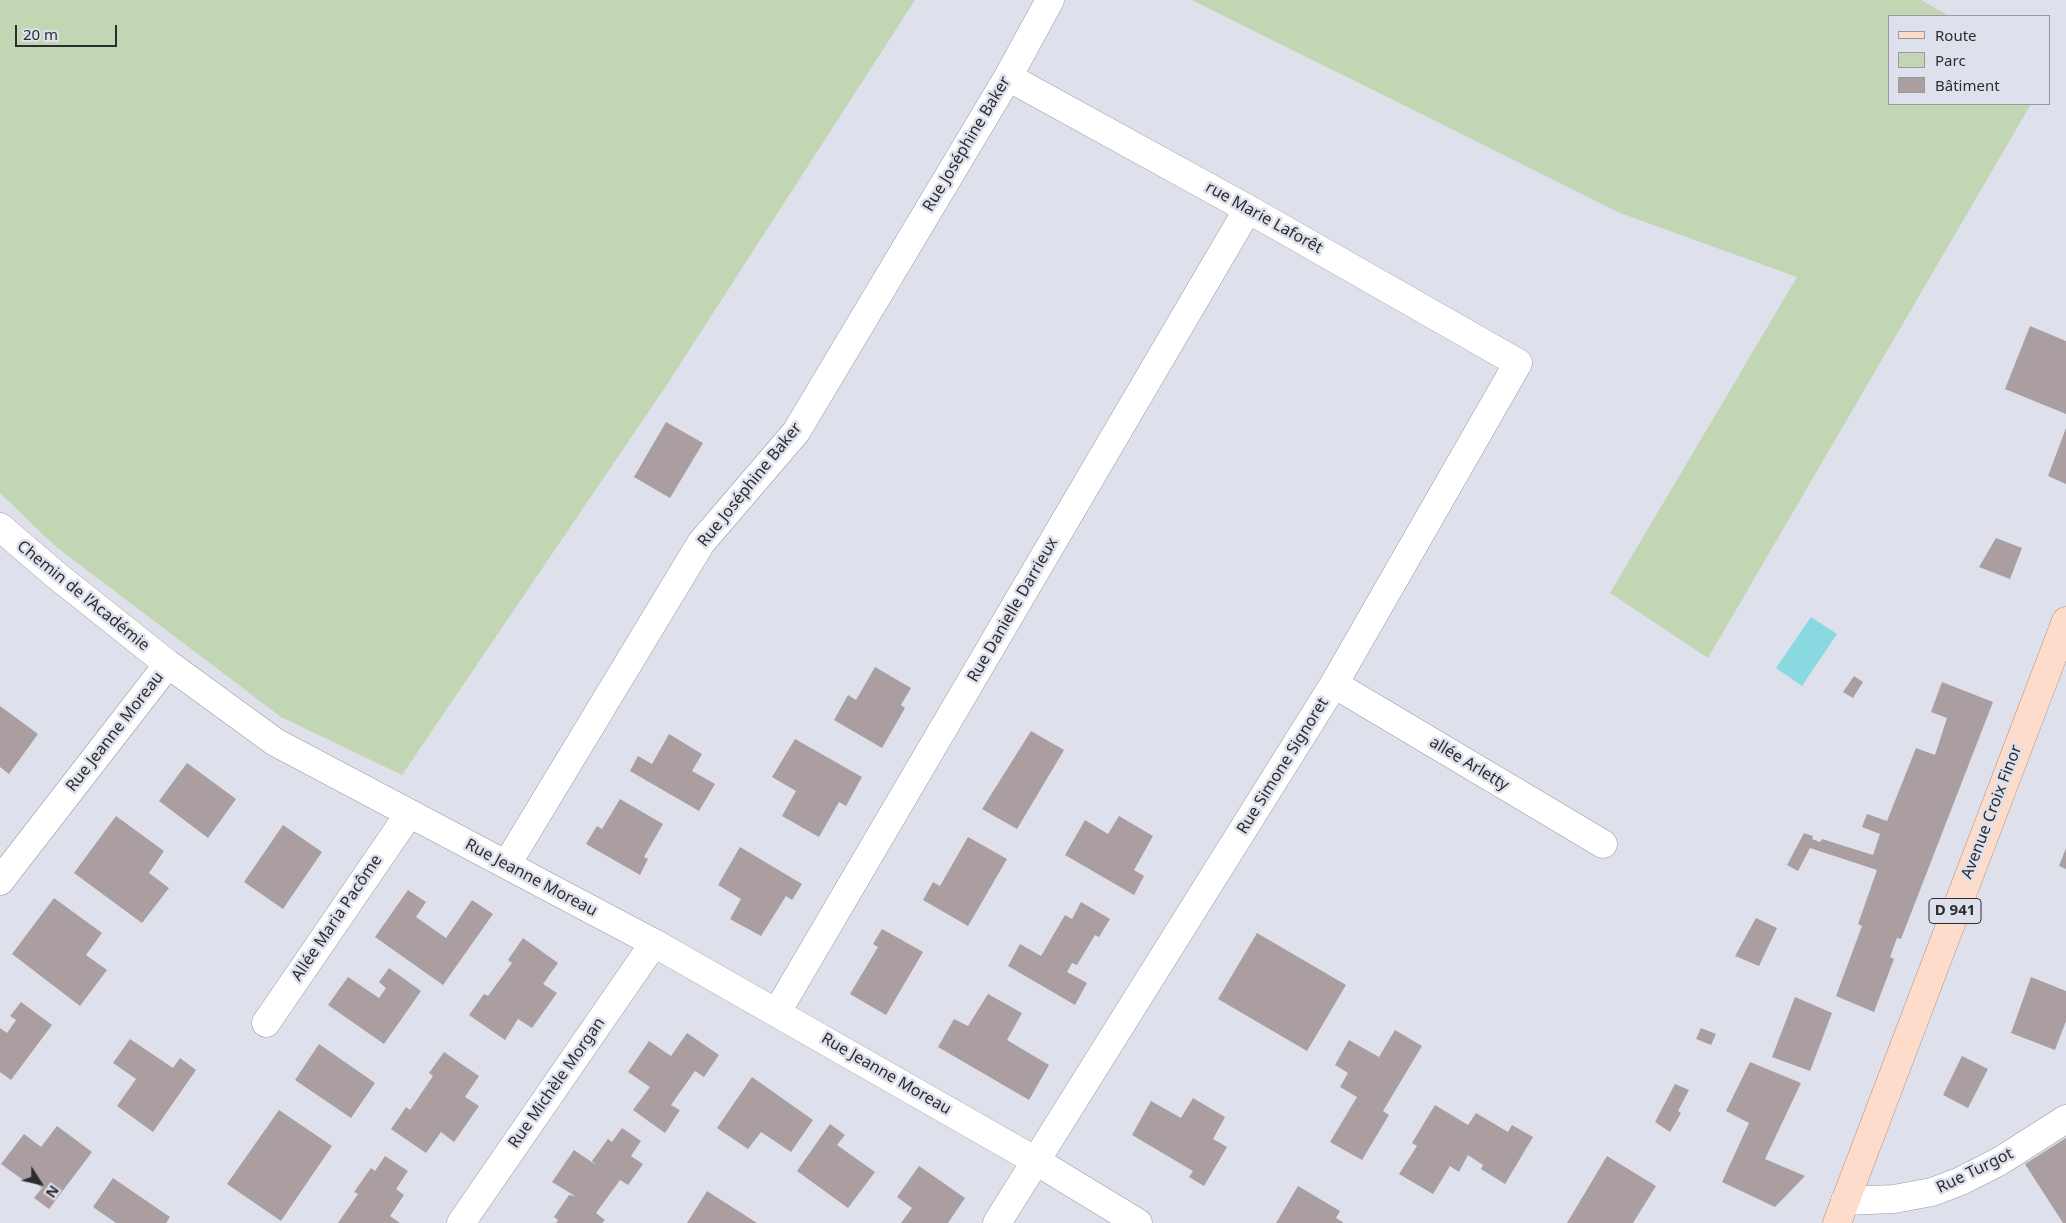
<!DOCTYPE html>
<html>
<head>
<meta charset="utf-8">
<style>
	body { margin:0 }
	#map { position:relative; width:2066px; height:1223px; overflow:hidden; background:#dee0eb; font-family:"Noto Sans",sans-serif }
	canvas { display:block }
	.legend { position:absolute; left:1888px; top:15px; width:162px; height:90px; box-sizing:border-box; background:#dee0eb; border:1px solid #9798a1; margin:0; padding:6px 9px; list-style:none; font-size:15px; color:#2c2d31 }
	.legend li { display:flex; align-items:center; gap:10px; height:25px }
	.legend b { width:25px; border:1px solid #9798a1 }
	.north { position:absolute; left:15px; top:1158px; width:50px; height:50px; -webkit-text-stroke:4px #dee0eb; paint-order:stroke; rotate:125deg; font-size:14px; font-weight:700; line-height:20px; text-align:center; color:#2c2d31 }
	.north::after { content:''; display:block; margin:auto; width:18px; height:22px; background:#2c2d31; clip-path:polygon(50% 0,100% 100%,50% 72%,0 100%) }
	.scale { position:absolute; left:15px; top:25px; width:102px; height:22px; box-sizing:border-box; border:2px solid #2c2d31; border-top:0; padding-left:6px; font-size:15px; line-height:18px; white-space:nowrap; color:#2c2d31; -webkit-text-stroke:4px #dee0eb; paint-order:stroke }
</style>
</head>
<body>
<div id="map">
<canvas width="2066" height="1223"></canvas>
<ul class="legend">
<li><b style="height:6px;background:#fedccb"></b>Route</li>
<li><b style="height:14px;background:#c2d6b4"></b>Parc</li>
<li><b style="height:14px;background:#ab9ea1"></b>Bâtiment</li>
</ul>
<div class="north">N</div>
<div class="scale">20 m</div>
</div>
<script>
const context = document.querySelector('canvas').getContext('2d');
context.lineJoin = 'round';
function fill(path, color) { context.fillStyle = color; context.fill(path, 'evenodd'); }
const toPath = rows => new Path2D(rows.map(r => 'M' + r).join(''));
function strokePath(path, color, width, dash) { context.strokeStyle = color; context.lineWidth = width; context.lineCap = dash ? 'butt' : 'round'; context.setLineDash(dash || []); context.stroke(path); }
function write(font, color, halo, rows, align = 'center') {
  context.font = font + ' "Noto Sans",sans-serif'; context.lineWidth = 5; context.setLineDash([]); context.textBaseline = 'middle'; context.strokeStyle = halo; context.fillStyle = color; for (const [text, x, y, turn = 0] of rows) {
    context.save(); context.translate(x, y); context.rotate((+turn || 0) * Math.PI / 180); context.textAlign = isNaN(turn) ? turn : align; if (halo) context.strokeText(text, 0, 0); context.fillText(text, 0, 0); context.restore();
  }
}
fill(toPath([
	[0,0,915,0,666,386,402,775,281,717,55,546,0,493],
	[1192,0,1921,0,1949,16,1890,16,1890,104,2031,104,1708,658,1610,593,1797,277,1620,213]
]), '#c2d6b4');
fill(toPath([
	[1811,617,1837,634,1802,686,1776,668]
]), '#88dae0');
fill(toPath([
	[2030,326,2066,341,2066,414,2005,389],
	[666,422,703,443,670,498,634,477],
	[2066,428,2066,484,2048,476],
	[1996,538,2022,548,2010,579,1979,567],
	[875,667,911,688,901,705,905,708,882,748,834,720,848,695,856,700],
	[1854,676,1863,682,1853,698,1843,692],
	[1942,682,1993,702,1901,939,1897,938,1890,957,1894,959,1874,1012,1836,996,1862,926,1858,924,1877,870,1810,848,1798,871,1787,865,1804,833,1813,836,1812,839,1820,842,1822,839,1873,855,1880,834,1862,827,1867,814,1887,821,1916,748,1935,755,1947,718,1931,712],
	[0,706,38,734,9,774,0,767],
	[1031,731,1064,750,1017,829,982,809],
	[669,734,702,754,692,771,715,784,699,811,630,771,638,756,652,764],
	[795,739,862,777,846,806,839,802,819,837,782,816,796,791,772,777],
	[187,763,236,799,208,838,159,801],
	[620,799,663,824,644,857,648,859,640,875,586,844,597,826,602,829],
	[116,816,164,851,149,873,169,888,142,923,74,873],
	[1119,816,1153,836,1134,870,1144,876,1134,895,1065,855,1085,820,1108,834],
	[283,825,322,852,283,909,244,882],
	[968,837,1007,859,968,926,923,900,933,882,940,886],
	[740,847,802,884,792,900,786,896,761,936,730,919,741,899,718,885],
	[2066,848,2066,869,2059,866],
	[408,890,426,902,416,917,446,938,472,900,493,914,443,985,375,937],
	[54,898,102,933,86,955,107,970,80,1006,12,954],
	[1081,902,1110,919,1099,937,1095,935,1077,965,1072,963,1067,972,1087,983,1075,1005,1008,966,1020,944,1041,956,1065,915,1072,919],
	[1756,918,1777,928,1759,966,1735,956],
	[882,929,923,952,886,1015,850,994,878,947,873,944],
	[1257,933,1346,985,1307,1051,1218,999],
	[523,938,558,963,543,984,557,993,532,1028,518,1019,505,1040,469,1015,484,994,488,996,512,963,508,960],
	[389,968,421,991,384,1044,328,1005,348,977,379,998,386,988,379,982],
	[2031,977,2066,991,2066,1021,2055,1050,2011,1033],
	[988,994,1022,1013,1007,1040,1049,1065,1029,1100,938,1047,954,1019,968,1026],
	[1795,997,1832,1013,1810,1071,1772,1057],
	[21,1002,52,1025,11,1080,0,1072,0,1028,7,1033,16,1020,10,1016],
	[1701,1028,1716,1034,1711,1045,1696,1039],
	[1395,1030,1422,1046,1383,1111,1389,1115,1362,1160,1330,1142,1357,1097,1340,1087,1348,1073,1335,1065,1349,1040,1379,1057],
	[687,1033,719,1055,704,1077,695,1071,671,1105,680,1110,665,1133,633,1110,650,1087,628,1072,649,1041,671,1056],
	[130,1039,173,1068,180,1058,196,1070,153,1132,117,1106,136,1079,113,1063],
	[319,1044,375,1083,351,1118,295,1080],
	[444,1052,479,1076,465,1097,479,1106,454,1142,441,1132,426,1153,391,1129,406,1107,410,1110,433,1076,429,1073],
	[1962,1056,1988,1069,1968,1108,1943,1095],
	[1750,1062,1801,1083,1765,1159,1805,1176,1775,1207,1722,1182,1749,1123,1726,1111],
	[752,1077,813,1120,791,1152,761,1132,748,1149,717,1128],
	[1675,1084,1689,1090,1678,1111,1681,1113,1670,1132,1655,1122],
	[1193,1098,1225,1117,1213,1139,1227,1147,1204,1186,1189,1177,1193,1171,1132,1135,1151,1101,1181,1118],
	[1435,1105,1468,1125,1476,1113,1508,1132,1512,1125,1533,1137,1505,1184,1481,1169,1483,1165,1468,1155,1459,1172,1450,1166,1433,1194,1399,1174,1417,1146,1412,1143],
	[279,1110,332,1146,281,1221,227,1184],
	[830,1124,845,1135,837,1145,875,1172,848,1208,797,1171],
	[57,1126,92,1152,49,1209,34,1198,42,1188,29,1178,26,1182,1,1164,24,1134,41,1147],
	[622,1128,641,1141,631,1156,643,1164,628,1185,620,1180,596,1213,605,1220,602,1223,556,1223,558,1220,554,1217,569,1195,575,1196,552,1182,574,1150,596,1165,592,1161,608,1139,612,1142],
	[2066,1138,2066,1223,2063,1223,2025,1164],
	[385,1156,408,1171,396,1189,404,1195,390,1216,400,1223,338,1223,358,1194,354,1192,371,1168,375,1171],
	[1607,1156,1656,1186,1633,1223,1567,1223],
	[919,1166,965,1198,948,1223,901,1223,912,1208,897,1197],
	[113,1178,170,1217,166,1223,116,1223,93,1207],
	[1298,1186,1340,1211,1336,1218,1344,1223,1276,1223],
	[707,1191,757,1223,687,1223]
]), '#ab9ea1');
const minor = toPath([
	[0,527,56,575,168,664,275,742,654,943,1036,1161,1138,1223],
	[1334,684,1603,844],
	[507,864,701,543,796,432,1008,77,1050,0],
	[0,881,168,664],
	[777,1012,1248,209],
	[266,1023,409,814],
	[461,1223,654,943],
	[997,1223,1334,684,1518,363,1248,209,1008,77]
]);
const tertiary = toPath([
	[1845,1201,1894,1199,1932,1192,1961,1181,2000,1161,2066,1119]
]);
const primary = toPath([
	[1837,1223,2066,621]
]);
strokePath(minor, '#989aa5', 29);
strokePath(tertiary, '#989aa5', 29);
strokePath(primary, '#b4907e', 29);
strokePath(minor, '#fff', 28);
strokePath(tertiary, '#fff', 28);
strokePath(primary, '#fedccb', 28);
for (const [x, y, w] of [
	[1955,911,52]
]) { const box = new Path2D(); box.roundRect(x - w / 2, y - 12.5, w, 25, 4); context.fillStyle = '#dee0eb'; context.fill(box); strokePath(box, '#2c2d31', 1); }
write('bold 15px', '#2c2d31', null, [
	["D 941",1955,911]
]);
write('16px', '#2c2d31', '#dee0eb', [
	["Rue Joséphine Baker",967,144,-59],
	["rue Marie Laforêt",1264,218,29],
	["Rue Joséphine Baker",750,485,-51],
	["Chemin de l’Académie",83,596,39],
	["Rue Danielle Darrieux",1013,610,-60],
	["Rue Jeanne Moreau",115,732,-52],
	["allée Arletty",1469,764,31],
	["Rue Simone Signoret",1283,766,-58],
	["Avenue Croix Finor",1992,812,-69],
	["Rue Jeanne Moreau",531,878,28],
	["Allée Maria Pacôme",337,918,-56],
	["Rue Jeanne Moreau",886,1074,30],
	["Rue Michèle Morgan",557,1083,-55],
	["Rue Turgot",1975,1171,-26]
]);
</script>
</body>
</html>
